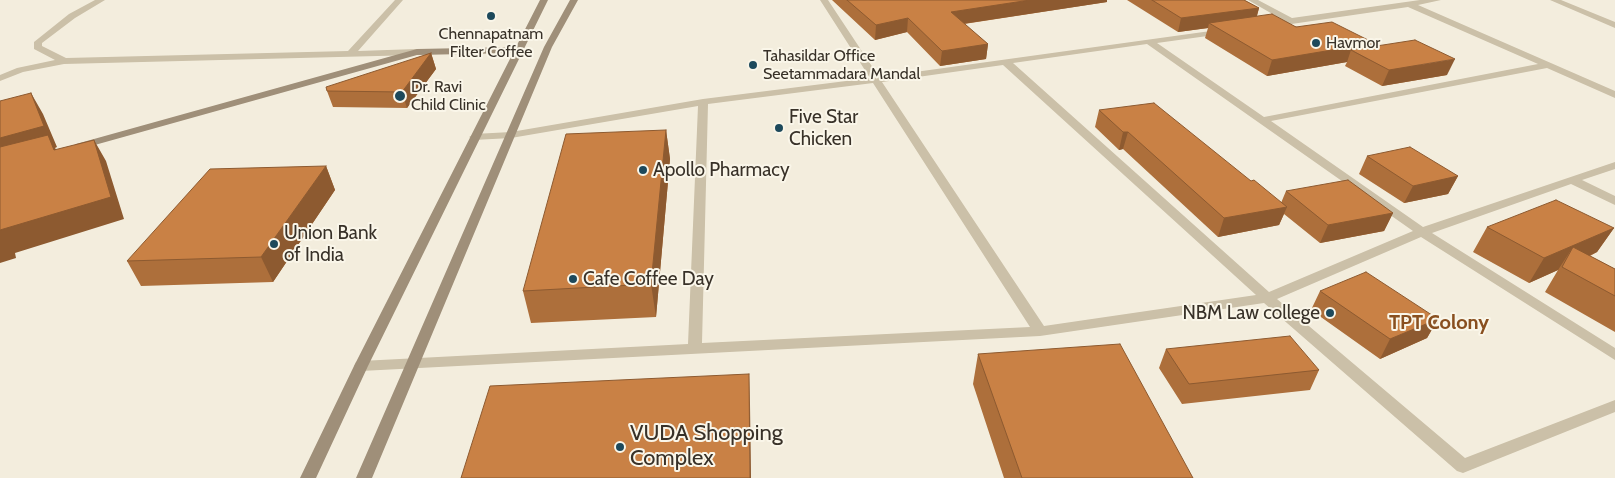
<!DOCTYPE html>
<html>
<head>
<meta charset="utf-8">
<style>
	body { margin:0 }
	canvas { display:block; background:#f3eddd }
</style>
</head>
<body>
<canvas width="1615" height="478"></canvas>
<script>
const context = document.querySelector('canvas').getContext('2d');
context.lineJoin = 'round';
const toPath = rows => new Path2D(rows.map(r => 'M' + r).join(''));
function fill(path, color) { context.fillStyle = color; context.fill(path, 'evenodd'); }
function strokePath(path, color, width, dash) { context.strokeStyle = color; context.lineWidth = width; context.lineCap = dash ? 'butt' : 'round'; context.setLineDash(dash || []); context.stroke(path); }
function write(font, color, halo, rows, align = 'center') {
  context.font = font + ' Cabin,sans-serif'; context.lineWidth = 4; context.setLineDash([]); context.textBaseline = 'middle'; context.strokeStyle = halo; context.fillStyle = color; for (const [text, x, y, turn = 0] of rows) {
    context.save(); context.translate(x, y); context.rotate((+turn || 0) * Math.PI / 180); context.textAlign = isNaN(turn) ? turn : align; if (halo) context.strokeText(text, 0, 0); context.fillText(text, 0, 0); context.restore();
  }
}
fill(toPath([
	[95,0,105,0,75,18,42,43,42,46,66,58,348,51,395,0,403,0,358,51,417,49,422,52,417,55,64,64,23,72,0,81,0,75,17,68,55,60,34,49,34,42,69,14,95,0],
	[820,0,828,0,879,77,1225,29,1225,33,1222,34,1157,43,1264,117,1538,64,1408,7,1271,27,1267,24,1268,22,1283,20,1248,0,1258,0,1292,18,1420,0,1441,0,1418,5,1615,91,1615,98,1547,68,1271,121,1423,227,1615,162,1615,169,1582,180,1615,196,1615,205,1571,184,1432,233,1615,348,1615,360,1421,237,1277,299,1465,458,1615,400,1615,412,1463,473,1457,471,1264,303,1040,336,361,371,356,370,354,366,356,362,361,361,688,344,698,106,511,138,474,140,469,137,474,134,511,132,703,99,870,78,820,0],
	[1147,44,1413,231,1269,292,1013,63,1147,44],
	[1003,65,1256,295,1044,326,882,82,1003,65],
	[873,83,1030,327,702,343,708,104,873,83],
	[1550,0,1561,0,1615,22,1615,28,1550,0]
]), '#cbc0a8');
fill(toPath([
	[540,0,548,0,368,366,316,478,300,478,354,366,513,53,417,55,84,148,76,148,75,146,76,144,417,49,516,47,540,0],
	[570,0,578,0,552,47,372,478,356,478,544,47,570,0]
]), '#9f8f79');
fill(toPath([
	[832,0,1107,0,1107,2,964,24,988,44,986,59,940,66,907,32,875,40],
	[1127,0,1244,0,1259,8,1257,16,1372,47,1447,75,1382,86,1345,66,1347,62,1267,76,1205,38,1208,28,1178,32],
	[431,53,436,69,407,108,333,107,327,91],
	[1099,110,1251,181,1281,203,1286,191,1393,213,1384,231,1320,243,1284,214,1279,225,1218,237,1123,149,1119,150,1095,127],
	[666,130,670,159,656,317,531,323,523,291],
	[1367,156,1458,176,1448,194,1404,203,1359,174],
	[326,166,335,190,273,282,141,286,127,261],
	[1487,227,1614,228,1597,252,1590,256,1615,269,1615,332,1545,292,1558,270,1529,283,1473,252],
	[1320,291,1438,319,1427,338,1380,359,1311,310],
	[1166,349,1319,370,1310,390,1182,404,1159,368],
	[978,354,1193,478,1004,478,973,384]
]), '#ad6f3b');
fill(toPath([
	[1030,0,1107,0,1107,2,949,26,951,12],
	[1259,8,1255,22,1209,23,1208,28,1178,32,1181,18],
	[908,18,907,32,875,40,876,25],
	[1374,43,1367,59,1351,50,1347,62,1267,76,1272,60],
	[988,44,986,59,940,66,942,51],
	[431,53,436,69,407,108,402,92],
	[1455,59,1447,75,1382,86,1389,70],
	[31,93,43,114,57,147,55,148,61,156,0,163,0,138],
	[666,130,670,159,656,317,651,284],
	[1123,132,1128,132,1123,149,1119,150],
	[94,140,106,161,124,219,15,253,16,258,0,263,0,230],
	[326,166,335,190,273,282,261,257],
	[1458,176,1448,194,1404,203,1413,186],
	[1287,207,1279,225,1218,237,1224,218],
	[1393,213,1384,231,1320,243,1328,225],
	[1614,228,1597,252,1563,268,1573,247,1558,270,1529,283,1544,258],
	[1438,319,1427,338,1380,359,1390,339],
	[749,374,750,404,751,478,750,478]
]), '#8d5a30');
const building = toPath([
	[847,0,1030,0,951,12,988,44,942,51,908,18,876,25,847,0],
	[1152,0,1244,0,1259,8,1181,18,1152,0],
	[1272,14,1296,27,1332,22,1374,43,1272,60,1209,23,1272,14],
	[1415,40,1455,59,1389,70,1351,50,1415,40],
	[431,53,402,92,327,91,326,87,431,53],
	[31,93,44,126,0,138,0,101,31,93],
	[1154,103,1251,181,1254,180,1287,207,1224,218,1128,132,1123,132,1099,110,1154,103],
	[666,130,651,284,523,291,566,134,666,130],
	[48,135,54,150,94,140,111,197,0,230,0,147,48,135],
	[1410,147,1458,176,1413,186,1367,156,1410,147],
	[326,166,261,257,127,261,210,169,326,166],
	[1348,180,1393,213,1328,225,1286,191,1348,180],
	[1556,200,1614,228,1544,258,1487,227,1556,200],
	[1573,247,1615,269,1615,296,1562,267,1573,247],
	[1366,272,1438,319,1390,339,1320,291,1366,272],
	[1290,336,1319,370,1189,384,1166,349,1290,336],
	[1120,344,1193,478,1022,478,978,354,1120,344],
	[749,374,750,478,461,478,490,386,749,374]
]);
fill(building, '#c98145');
strokePath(building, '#8d5a30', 1);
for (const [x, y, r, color] of [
	[491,16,5,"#1d495b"],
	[1316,43,5,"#1d495b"],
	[753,65,5,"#1d495b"],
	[400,96,6,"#1d495b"],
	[779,128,5,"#1d495b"],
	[643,170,5,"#1d495b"],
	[274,244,5,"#1d495b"],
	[573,279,5,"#1d495b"],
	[1330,313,5,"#1d495b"],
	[620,447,5,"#1d495b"]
]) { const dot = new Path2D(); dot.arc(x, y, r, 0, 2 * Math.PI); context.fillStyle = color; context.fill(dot); strokePath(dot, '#faf6e9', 2); }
write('16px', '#383128', '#faf6e9', [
	["Chennapatnam",491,34,"center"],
	["Filter Coffee",491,52,"center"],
	["Havmor",1326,43],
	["Tahasildar Office",763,56],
	["Seetammadara Mandal",763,74],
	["Dr. Ravi",411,87],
	["Child Clinic",411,105]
], 'left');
write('19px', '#383128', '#faf6e9', [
	["Five Star",789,117],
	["Chicken",789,139],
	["Apollo Pharmacy",653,170],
	["Union Bank",284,233],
	["of India",284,255],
	["Cafe Coffee Day",583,279],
	["NBM Law college",1320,313,"right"]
], 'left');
write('bold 20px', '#894f1f', '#faf6e9', [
	["TPT Colony",1439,323]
]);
write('22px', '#383128', '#faf6e9', [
	["VUDA Shopping",630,434],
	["Complex",630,459]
], 'left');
</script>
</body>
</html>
